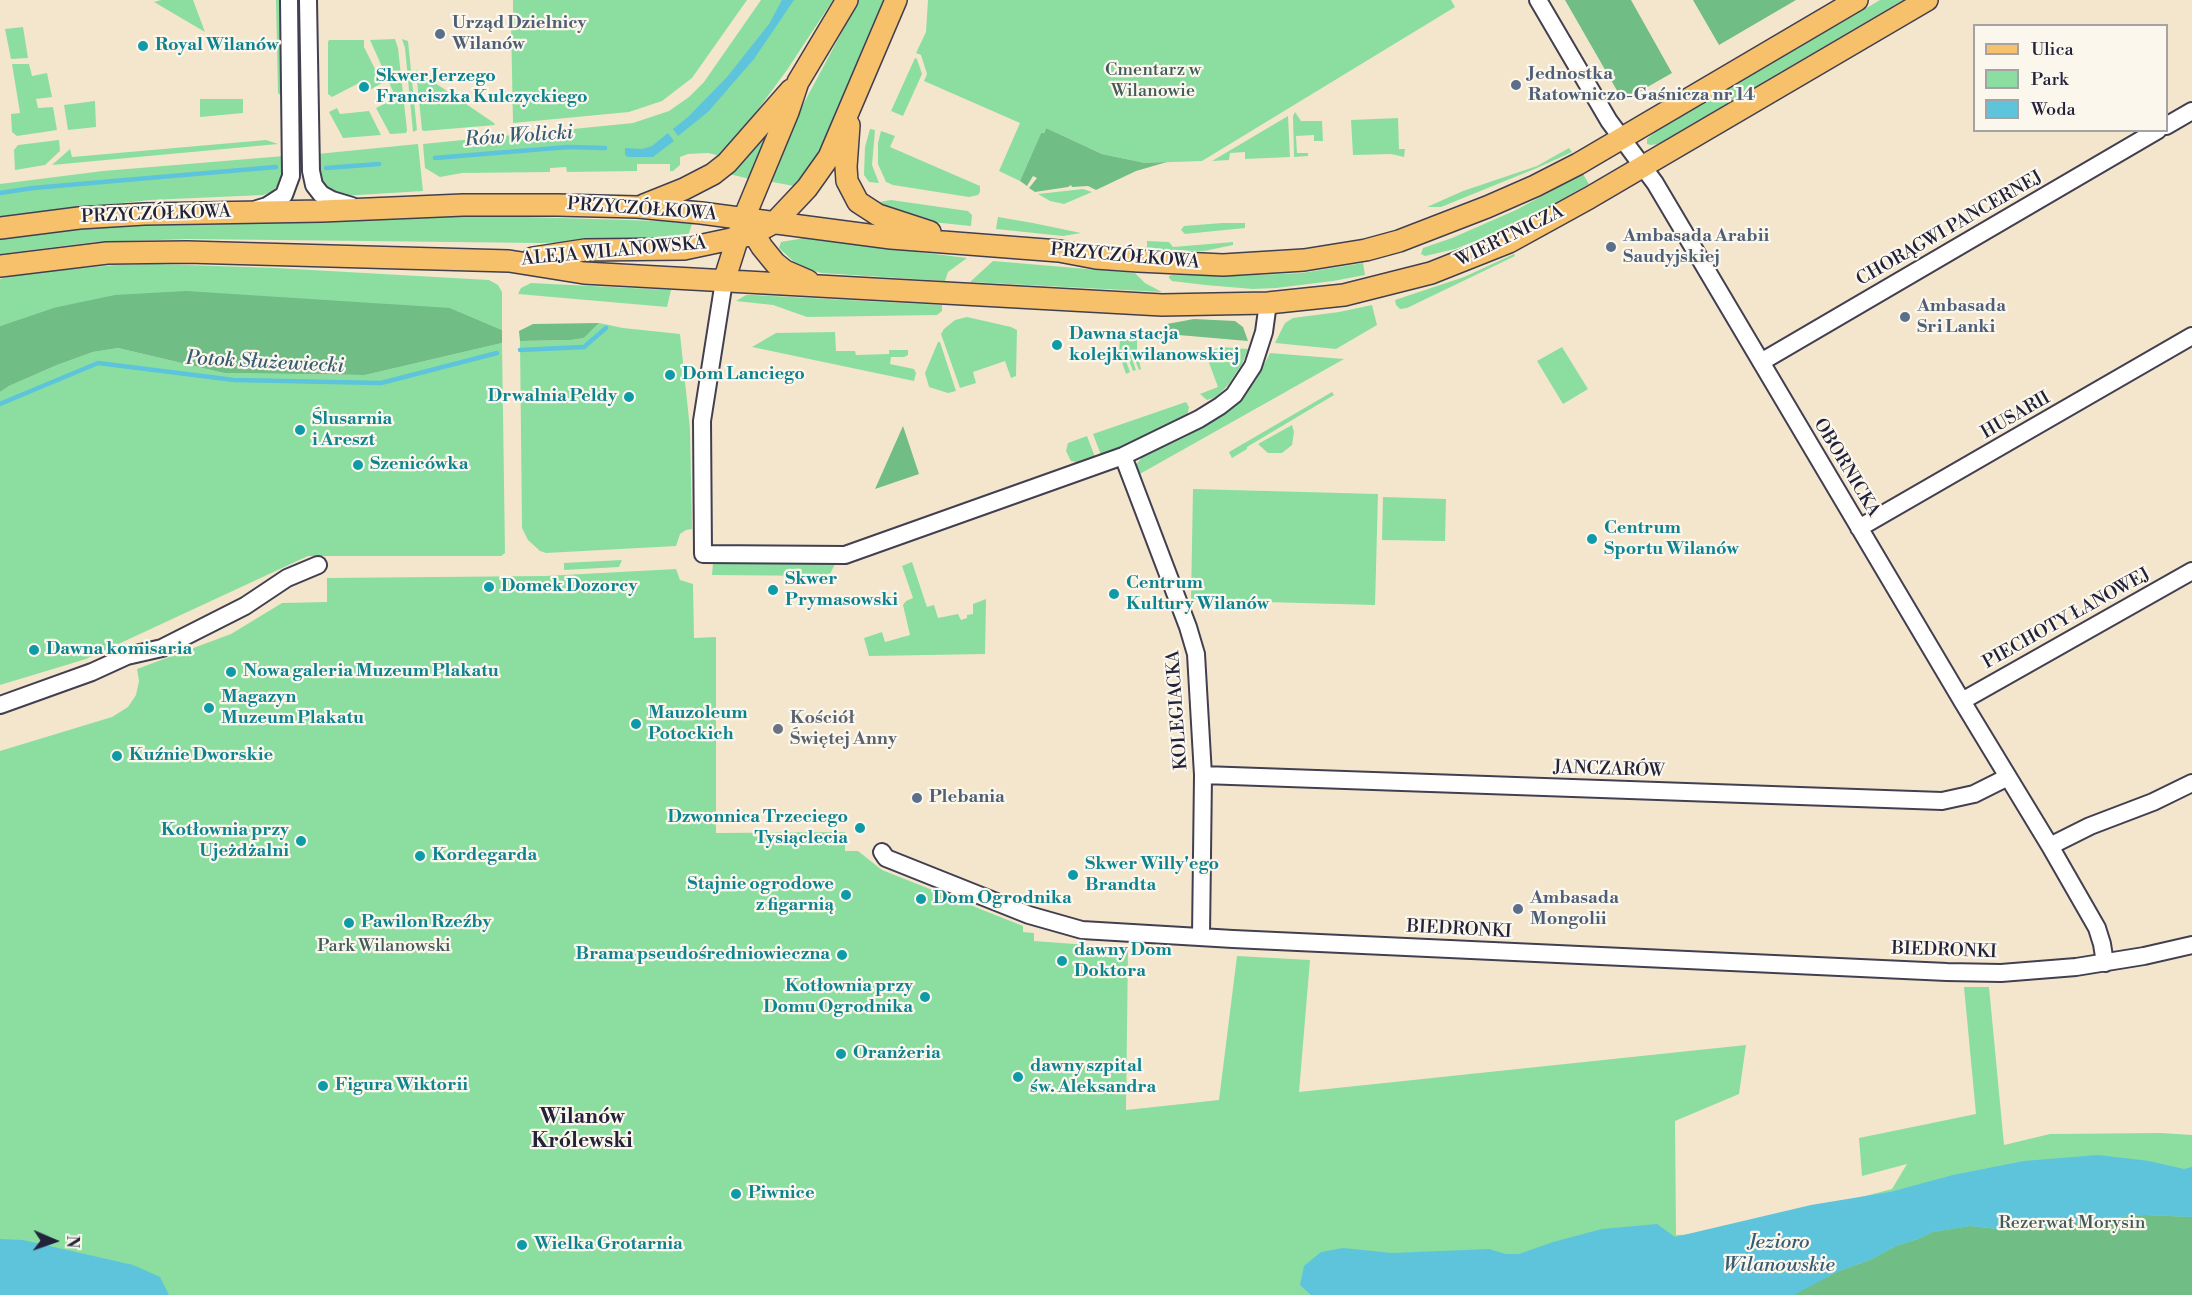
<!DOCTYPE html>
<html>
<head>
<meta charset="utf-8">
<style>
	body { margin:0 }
	#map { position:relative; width:2192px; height:1295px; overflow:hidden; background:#f4e6cd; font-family:"Libre Bodoni",serif }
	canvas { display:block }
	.legend { position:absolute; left:1973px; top:24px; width:195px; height:108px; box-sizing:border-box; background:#fbf7ec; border:2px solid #a4a2a5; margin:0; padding:8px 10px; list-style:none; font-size:18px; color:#22223b }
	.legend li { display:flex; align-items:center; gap:12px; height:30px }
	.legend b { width:30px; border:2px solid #a4a2a5 }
	.north { position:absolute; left:24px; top:1211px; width:60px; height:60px; -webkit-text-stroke:4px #fbf7ec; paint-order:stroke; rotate:92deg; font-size:16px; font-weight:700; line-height:24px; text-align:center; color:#22223b }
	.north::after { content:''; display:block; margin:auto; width:21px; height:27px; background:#22223b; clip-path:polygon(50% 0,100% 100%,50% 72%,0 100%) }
</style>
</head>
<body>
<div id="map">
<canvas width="2192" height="1295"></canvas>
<ul class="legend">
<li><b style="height:8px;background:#f7c06b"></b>Ulica</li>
<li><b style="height:16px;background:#8bdea0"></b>Park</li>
<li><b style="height:16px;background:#5ec4db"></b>Woda</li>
</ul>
<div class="north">N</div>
</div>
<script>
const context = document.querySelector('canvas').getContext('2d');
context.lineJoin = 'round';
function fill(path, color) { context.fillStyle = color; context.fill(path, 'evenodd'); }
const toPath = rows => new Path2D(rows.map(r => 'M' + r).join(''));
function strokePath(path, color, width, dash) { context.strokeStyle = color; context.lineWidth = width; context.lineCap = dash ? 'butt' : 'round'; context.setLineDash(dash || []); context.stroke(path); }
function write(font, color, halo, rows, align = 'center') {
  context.font = font + ' "Libre Bodoni",serif'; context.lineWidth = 4.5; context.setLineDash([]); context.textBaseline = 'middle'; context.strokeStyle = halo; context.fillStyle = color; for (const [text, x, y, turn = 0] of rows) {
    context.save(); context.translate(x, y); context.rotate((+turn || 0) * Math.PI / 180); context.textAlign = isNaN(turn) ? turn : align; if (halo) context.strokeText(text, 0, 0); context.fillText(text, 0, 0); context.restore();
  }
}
fill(toPath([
	[161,0,193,0,205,32,154,2],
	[276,0,282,0,285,99,278,93],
	[513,0,747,0,692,78,662,101,629,112,513,123,511,23,513,22],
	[761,0,833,0,787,70,734,142,721,156,708,153,688,154,680,157,680,165,673,171,670,171,670,164,637,164,637,171,567,172,566,167,550,168,550,172,462,173,440,177,425,168,423,144,633,123,669,111,689,97,704,82],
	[859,0,886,0,817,159,794,186,767,181,782,144],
	[928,0,1451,0,1455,7,1202,161,1145,163,1102,154,1046,128,1043,134,1041,133,1020,181,999,171,1020,123,924,81,927,74,921,55,916,53,926,32],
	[1880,0,1903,0,1658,144,1651,145,1647,144,1647,139,1655,132],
	[23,27,28,58,11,59,5,29],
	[395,39,398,48,407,130,406,133,390,134,376,108,396,98,370,40],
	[402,39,408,41,417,130,413,132,405,48],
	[329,40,364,40,364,47,382,83,368,91,363,81,332,97,328,94,328,42],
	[915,58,917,59,922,74,903,116,891,111],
	[12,64,29,64,32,76,47,73,52,97,36,99,38,108,53,107,57,130,17,136,12,132,11,114,20,113],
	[416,70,494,123,495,125,424,131,422,130],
	[200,99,243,99,243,113,200,117],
	[95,101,96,127,68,130,64,105],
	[337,108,340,114,369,111,381,135,343,138,329,112],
	[1295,112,1301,121,1322,121,1323,141,1314,141,1314,135,1296,136,1297,153,1308,153,1308,156,1294,157,1293,116],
	[1288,116,1290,157,1245,159,1245,152,1230,153,1229,160,1212,161],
	[1398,118,1399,149,1405,149,1404,157,1391,154,1353,155,1351,120],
	[870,129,875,130,872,165,879,183,869,182,864,175,865,147],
	[881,131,895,136,890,147,980,186,980,192,978,195,969,197,893,185,886,182,878,164,878,143],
	[763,135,768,137,750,179,729,174,740,164],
	[59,140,60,151,45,165,15,170,14,150,18,145],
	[266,140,278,144,52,165,70,149,72,157],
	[418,144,423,191,342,196,328,189,319,177,317,154],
	[1569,148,1572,152,1537,168,1441,207,1427,207,1463,191,1537,166],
	[284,156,285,166,281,183,271,192,263,195,150,200,0,217,0,184,103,171],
	[1583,174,1589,184,1512,227,1455,249,1425,256,1421,254,1423,248,1452,238,1516,210],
	[1083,189,1092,192,1064,204,1050,201,1038,194],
	[891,200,968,211,972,215,971,226,922,221,873,203],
	[493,216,661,221,692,224,687,239,671,241,539,243,189,239,95,242,0,254,0,236,70,227,197,220],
	[998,217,1033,223,1081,233,1063,236,996,229],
	[1222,223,1245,223,1245,228,1185,234,1181,230,1184,226],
	[804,238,967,258,948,272,945,281,822,273,810,270,793,261,779,248,781,242],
	[1147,241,1169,242,1173,247,1233,242,1233,245,1204,251,1154,250,1147,248],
	[1514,254,1515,256,1407,308,1400,309,1396,305,1395,300,1464,277],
	[993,261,1135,273,1145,283,1162,292,970,282],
	[1363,263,1365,275,1333,281,1276,288,1253,289,1205,285,1172,281,1169,278,1169,276,1172,275,1233,276,1302,273],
	[156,264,276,268,489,280,498,285,502,292,502,330,450,308,53,308,0,326,0,279,17,274,115,265],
	[531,283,671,290,667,307,518,294,521,288],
	[746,295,753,295,942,305,942,311,937,315,807,317,773,305,736,301],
	[1372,305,1377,325,1336,349,1275,343,1285,323,1293,318,1339,312],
	[967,317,1011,327,1017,330,1016,376,1011,378,1005,361,973,372,976,383,960,388,941,334,944,329,955,320],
	[599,323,623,328,680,334,690,429,692,529,686,530,680,534,676,546,546,553,540,551,528,540,522,528,520,341,571,340,584,338],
	[835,332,836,351,855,351,856,355,889,354,889,350,908,350,908,355,904,357,891,357,890,364,914,369,916,373,914,381,752,347,776,333],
	[1120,339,1137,340,1137,351,1141,369,1139,370,1132,352,1130,353,1136,370,1133,371,1126,352,1123,353,1130,372,1126,374,1119,353],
	[938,342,940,342,956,391,948,393,929,387,925,373],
	[502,343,505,553,501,556,308,556,86,659,0,685,0,392,9,386,57,365,93,352,118,348,224,373,365,375],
	[1221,347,1248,349,1242,364,1228,385,1216,397,1207,400,1200,394,1218,387,1205,352],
	[1562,347,1588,389,1563,404,1537,361],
	[1270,353,1344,359,1138,475,1136,465,1142,457,1185,437,1228,412,1256,380],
	[1332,392,1334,395,1247,447,1247,449,1232,458,1229,452],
	[1186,402,1189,407,1187,417,1101,455,1093,434],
	[1292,425,1294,432,1292,445,1282,453,1268,453,1258,444],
	[1087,436,1095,457,1081,463,1071,461,1066,451,1068,443],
	[1193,489,1378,494,1375,605,1191,600],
	[1383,497,1446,499,1445,541,1382,540],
	[622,560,619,567,564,570,564,563],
	[912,562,927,607,934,605,938,618,958,614,961,620,967,618,967,615,973,614,973,604,986,599,985,654,869,656,864,638,882,632,885,642,910,635,903,605,906,601,913,598,902,566],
	[713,563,834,564,835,564,829,576,712,575],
	[676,569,680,580,693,584,694,638,716,637,716,833,845,832,845,851,858,851,882,870,1023,926,1023,932,1034,933,1034,941,1128,948,1126,1110,1219,1100,1237,956,1310,960,1299,1092,1746,1045,1739,1094,1675,1121,1676,1235,1706,1234,1750,1226,1892,1189,1907,1164,1862,1176,1859,1138,1976,1114,1964,987,1989,987,2004,1145,2050,1134,2161,1133,2192,1135,2192,1295,0,1295,0,751,112,717,128,707,136,695,139,681,137,669,231,634,282,603,327,602,327,578,545,576]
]), '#8bdea0');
fill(toPath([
	[1565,0,1631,0,1672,73,1623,101],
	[1693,0,1796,0,1719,45],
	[1046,128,1102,154,1145,163,1167,162,1136,171,1096,190,1088,186,1072,187,1071,185,1068,187,1035,192,1029,188,1037,178,1033,176,1027,186,1020,181,1041,133,1044,133],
	[186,291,450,308,502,330,502,343,365,375,224,373,118,348,93,352,57,365,9,386,0,392,0,326,53,308,115,295],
	[1194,319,1235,321,1243,327,1248,341,1167,334,1167,324],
	[599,323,584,338,571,340,520,341,519,331,533,324],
	[903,426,919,474,875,489],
	[2145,1215,2192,1217,2192,1295,1794,1295,1795,1293,1839,1271,1870,1260,1896,1246,1918,1239,1933,1232,1970,1226,2006,1230,2052,1226,2106,1218]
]), '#70bd86');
fill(toPath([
	[782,0,794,0,754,59,708,112,678,136,673,129,688,117,727,77,769,24],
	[668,133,674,141,653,157,628,157,625,155,625,148,642,149,652,146],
	[2098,1155,2149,1161,2184,1169,2192,1167,2192,1217,2145,1215,2106,1218,2035,1229,2006,1230,1970,1226,1933,1232,1918,1239,1896,1246,1870,1260,1839,1271,1794,1295,1311,1295,1300,1285,1304,1266,1321,1252,1343,1248,1392,1253,1489,1249,1506,1254,1519,1254,1553,1242,1602,1229,1657,1224,1675,1237,1811,1205,1890,1192,1953,1175,2024,1161],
	[0,1239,23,1240,133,1265,160,1277,169,1295,0,1295]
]), '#5ec4db');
strokePath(toPath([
	[435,158,568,147,605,148],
	[326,168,379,164],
	[0,193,33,188,276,167],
	[520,350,584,347,606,328],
	[0,404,98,363,234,380,381,383,497,353]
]), '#5ec4db', 4.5);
const minor = toPath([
	[308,0,311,171,314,185,321,194,332,200,352,206],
	[1538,0,1609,121,1655,183,1962,701,2050,846,2097,928,2102,944,2105,963],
	[2166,126,2192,111],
	[257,209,267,206,284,195,291,176,289,0],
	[724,281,702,421,703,554,845,555,1123,456,1199,419,1220,406,1234,395,1253,366,1264,332,1268,303],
	[1761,362,2158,130],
	[1123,456,1188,627,1196,654,1203,775,1201,936],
	[1859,528,2192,336],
	[1962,701,2192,571],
	[0,705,92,672,127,656,162,648,245,606,287,578,318,565],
	[1203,775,1942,801,1974,794,2008,777],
	[2050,846,2090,826,2153,802,2192,783],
	[882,852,886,858,1029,915,1082,930,1233,939,1947,972,2001,973,2076,967,2144,956,2192,945]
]);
const major = toPath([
	[849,125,846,167,847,181,858,202,878,215,930,232],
	[644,205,684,189,713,174,727,163,791,90],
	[746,221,762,247,775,263,785,271,808,281],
	[0,228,79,218,144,214,322,211,463,205,557,205,638,207,701,213,891,238,1059,251,1096,258,1138,261,1223,265,1304,260,1366,250,1399,241,1487,207,1535,186,1578,164,1857,0],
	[533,258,585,250,684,249,736,238,753,234,775,222,807,188,829,157,896,0],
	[0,266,107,253,187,252,509,261,584,273,1162,305,1268,303,1344,295,1431,273,1509,242,1589,198,1927,0],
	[724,281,744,218,788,112,798,82,847,0]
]);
strokePath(minor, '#423f51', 20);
strokePath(major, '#423f51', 24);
strokePath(minor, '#fff', 16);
strokePath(major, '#f7c06b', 21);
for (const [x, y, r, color] of [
	[440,34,6,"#5c6f8a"],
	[143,46,6,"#0f9aa8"],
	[1516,85,6,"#5c6f8a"],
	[364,87,6,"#0f9aa8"],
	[1611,247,6,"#5c6f8a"],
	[1905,317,6,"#5c6f8a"],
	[1057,345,6,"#0f9aa8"],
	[670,375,6,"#0f9aa8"],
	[629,397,6,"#0f9aa8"],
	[300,430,6,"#0f9aa8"],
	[358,465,6,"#0f9aa8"],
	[1592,539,6,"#0f9aa8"],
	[489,587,6,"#0f9aa8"],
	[773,590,6,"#0f9aa8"],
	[1114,594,6,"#0f9aa8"],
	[34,650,6,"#0f9aa8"],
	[231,672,6,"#0f9aa8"],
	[209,708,6,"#0f9aa8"],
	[636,724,6,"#0f9aa8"],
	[778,729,6,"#6b7280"],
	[117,756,6,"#0f9aa8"],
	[917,798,6,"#5c6f8a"],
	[860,828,6,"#0f9aa8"],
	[301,841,6,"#0f9aa8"],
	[420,856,6,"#0f9aa8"],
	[1073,875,6,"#0f9aa8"],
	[846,895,6,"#0f9aa8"],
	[921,899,6,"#0f9aa8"],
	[1518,909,6,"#5c6f8a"],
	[349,923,6,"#0f9aa8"],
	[842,955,6,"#0f9aa8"],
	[1062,961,6,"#0f9aa8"],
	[925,997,6,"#0f9aa8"],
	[841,1054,6,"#0f9aa8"],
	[1018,1077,6,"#0f9aa8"],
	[323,1086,6,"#0f9aa8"],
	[736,1194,6,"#0f9aa8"],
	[522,1245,6,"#0f9aa8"]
]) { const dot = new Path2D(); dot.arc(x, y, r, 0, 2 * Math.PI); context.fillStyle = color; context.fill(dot); strokePath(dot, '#fbf7ec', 2); }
write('bold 18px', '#4e5e75', '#fbf7ec', [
	["Urząd Dzielnicy",452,24],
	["Wilanów",452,45],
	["Jednostka",1528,75],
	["Ratowniczo-Gaśnicza nr 14",1528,96],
	["Ambasada Arabii",1623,237],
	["Saudyjskiej",1623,258],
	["Ambasada",1917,307],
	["Sri Lanki",1917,328],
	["Plebania",929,798],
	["Ambasada",1530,899],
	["Mongolii",1530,920]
], 'left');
write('bold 18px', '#0d838f', '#fbf7ec', [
	["Royal Wilanów",155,46],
	["Skwer Jerzego",376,77],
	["Franciszka Kulczyckiego",376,98],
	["Dawna stacja",1069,335],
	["kolejki wilanowskiej",1069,356],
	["Dom Lanciego",682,375],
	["Drwalnia Peldy",617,397,"right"],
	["Ślusarnia",312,420],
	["i Areszt",312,441],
	["Szenicówka",370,465],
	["Centrum",1604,529],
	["Sportu Wilanów",1604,550],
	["Skwer",785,580],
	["Prymasowski",785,601],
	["Centrum",1126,584],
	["Kultury Wilanów",1126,605],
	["Domek Dozorcy",501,587],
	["Dawna komisaria",46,650],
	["Nowa galeria Muzeum Plakatu",243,672],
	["Magazyn",221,698],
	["Muzeum Plakatu",221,719],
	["Mauzoleum",648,714],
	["Potockich",648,735],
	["Kuźnie Dworskie",129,756],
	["Dzwonnica Trzeciego",848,818,"right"],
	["Tysiąclecia",848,839,"right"],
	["Kotłownia przy",289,831,"right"],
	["Ujeżdżalni",289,852,"right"],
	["Kordegarda",432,856],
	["Skwer Willy'ego",1085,865],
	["Brandta",1085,886],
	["Stajnie ogrodowe",834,885,"right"],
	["z figarnią",834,906,"right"],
	["Dom Ogrodnika",933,899],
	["Pawilon Rzeźby",361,923],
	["dawny Dom",1074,951],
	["Doktora",1074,972],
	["Brama pseudośredniowieczna",830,955,"right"],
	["Kotłownia przy",913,987,"right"],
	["Domu Ogrodnika",913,1008,"right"],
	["Oranżeria",853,1054],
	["dawny szpital",1030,1067],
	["św. Aleksandra",1030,1088],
	["Figura Wiktorii",335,1086],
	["Piwnice",748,1194],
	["Wielka Grotarnia",534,1245]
], 'left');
write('18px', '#425a59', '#fbf7ec', [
	["Cmentarz w",1153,71],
	["Wilanowie",1153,92],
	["Park Wilanowski",384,947],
	["Rezerwat Morysin",2072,1224]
]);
write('18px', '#22223b', '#fbf7ec', [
	["PRZYCZÓŁKOWA",642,210,4],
	["PRZYCZÓŁKOWA",156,215,-2],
	["CHORĄGWI PANCERNEJ",1950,229,-30],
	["WIERTNICZA",1510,237,-26],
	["ALEJA WILANOWSKA",614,252,-5],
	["PRZYCZÓŁKOWA",1125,257,5],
	["HUSARII",2016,416,-30],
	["OBORNICKA",1846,468,59],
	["PIECHOTY ŁANOWEJ",2067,619,-29],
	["KOLEGIACKA",1178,710,-94],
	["JANCZARÓW",1609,770,2],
	["BIEDRONKI",1459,930,3],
	["BIEDRONKI",1944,951,2]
]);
write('bold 18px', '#5b616d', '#fbf7ec', [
	["Kościół",790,719],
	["Świętej Anny",790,740]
], 'left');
write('italic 20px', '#375b73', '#fbf7ec', [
	["Rów Wolicki",519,137,-4],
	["Potok Służewiecki",265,363,3],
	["Jezioro",1779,1243],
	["Wilanowskie",1779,1266]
]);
write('bold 21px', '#22223b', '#fbf7ec', [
	["Wilanów",582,1118],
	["Królewski",582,1142]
]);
</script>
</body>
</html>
